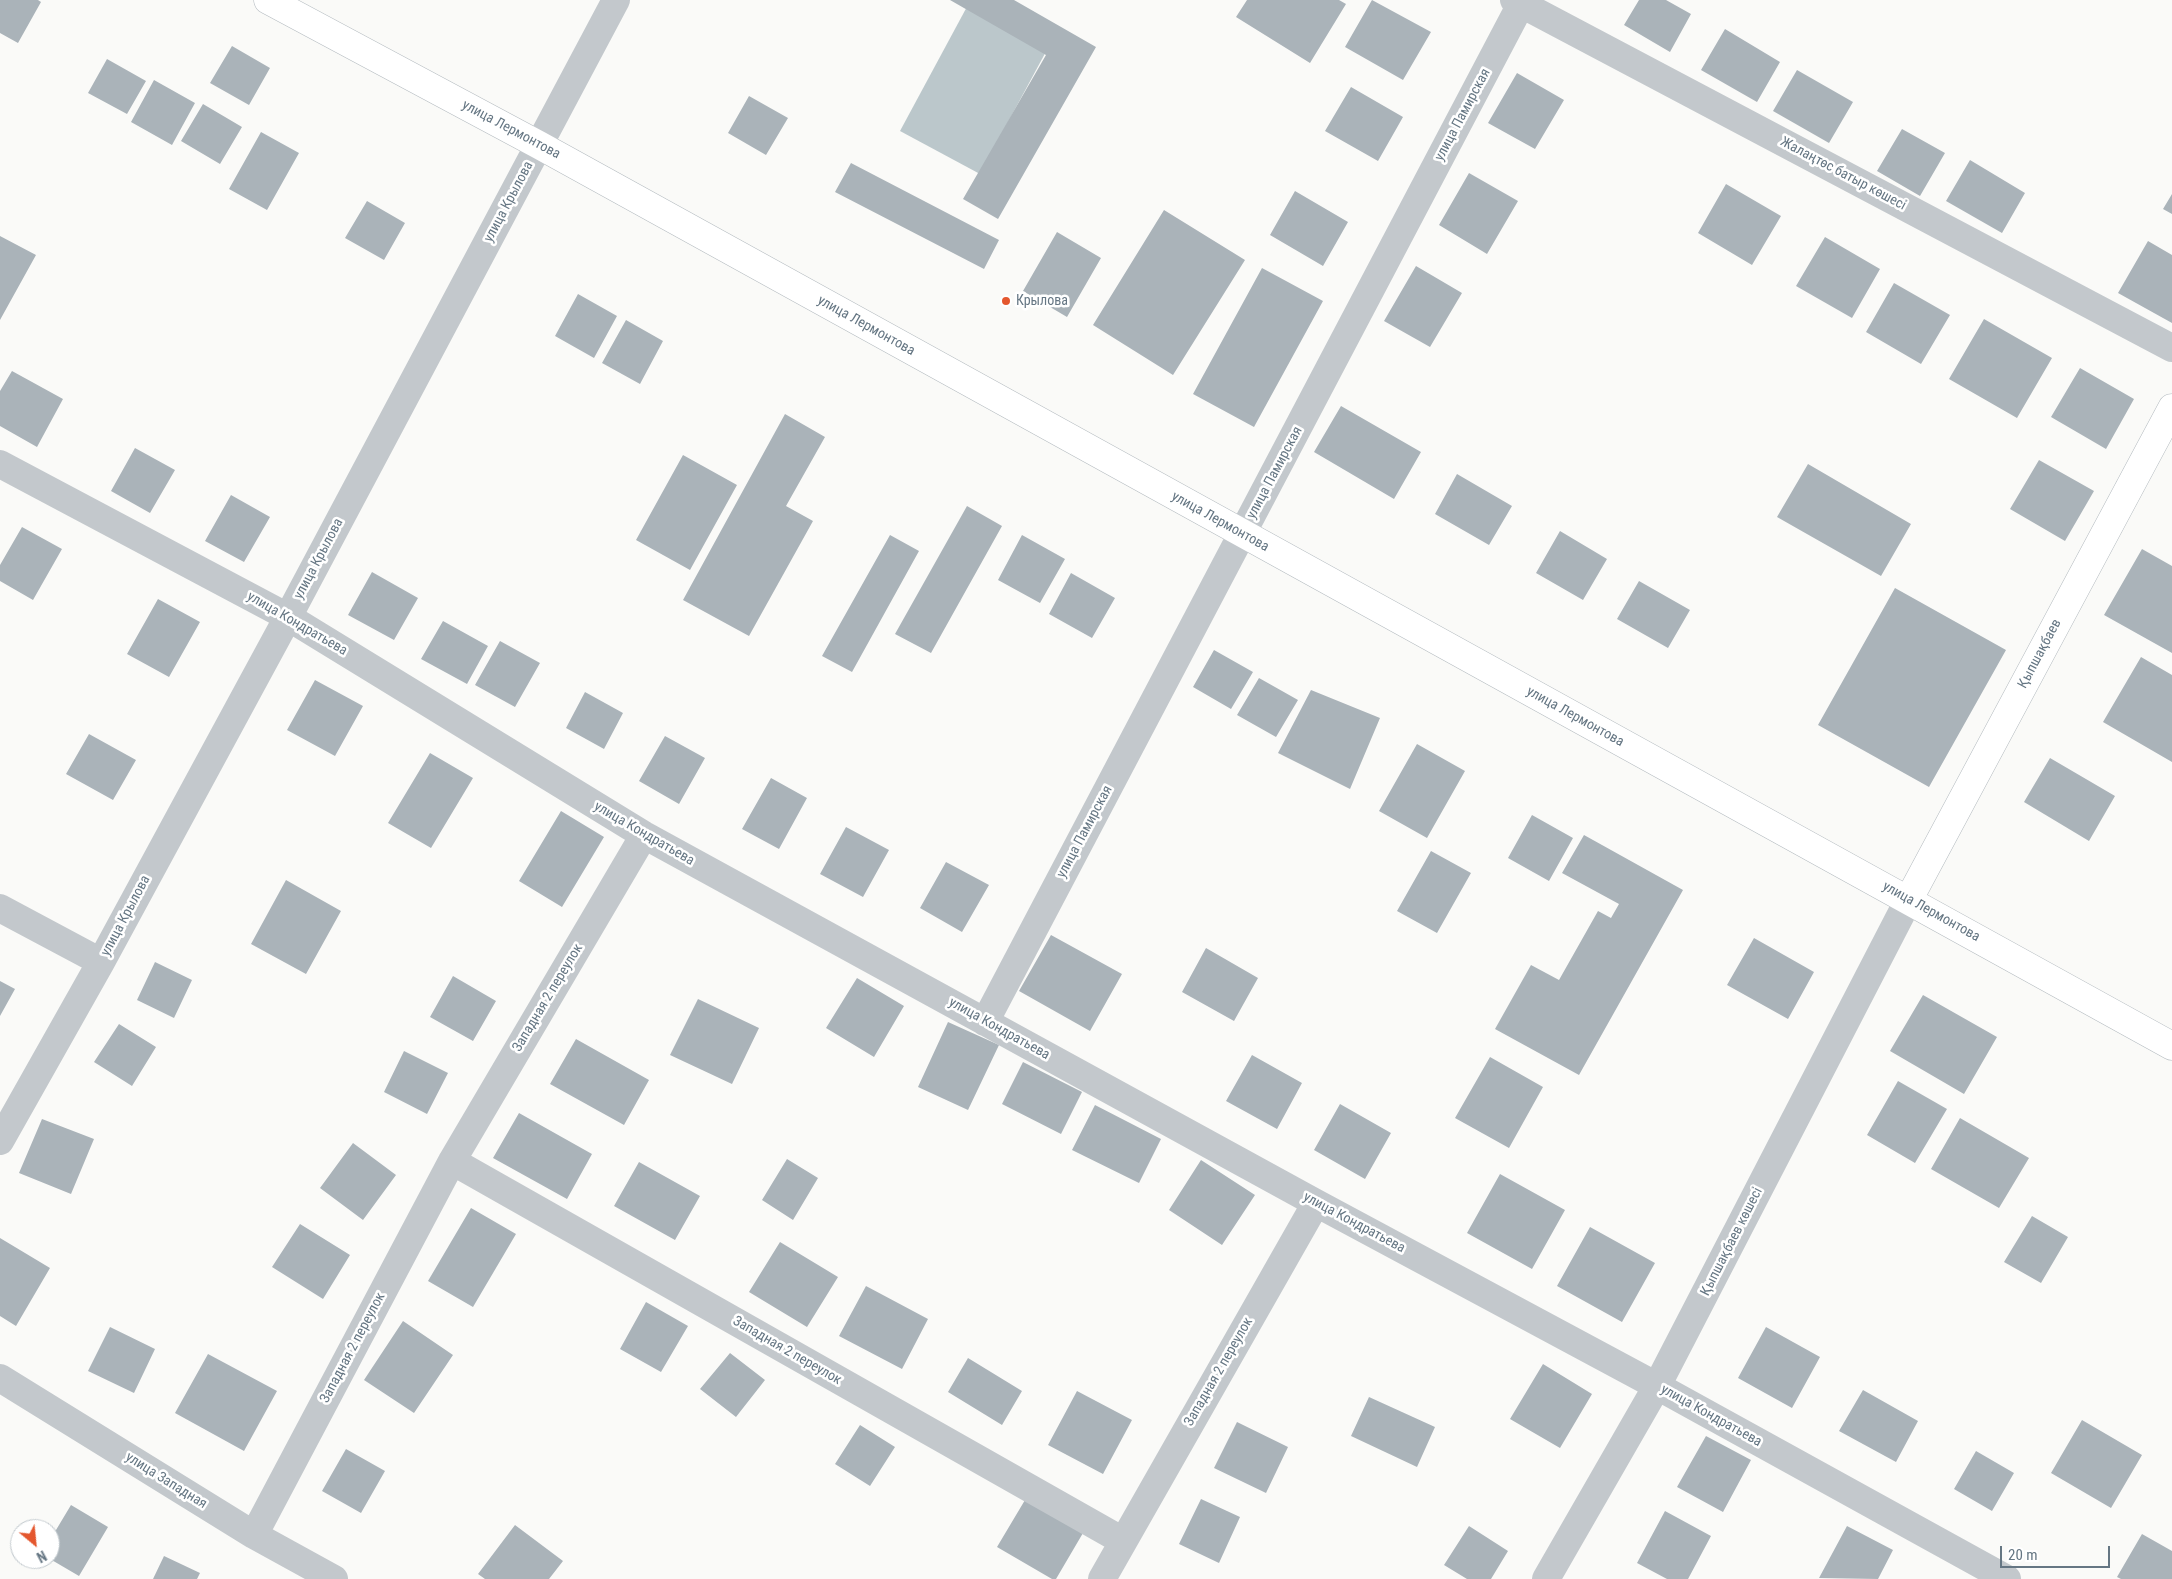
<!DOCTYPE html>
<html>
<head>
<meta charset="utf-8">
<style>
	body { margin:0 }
	#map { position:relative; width:2172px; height:1579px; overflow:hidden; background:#fafaf8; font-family:"Roboto Condensed",sans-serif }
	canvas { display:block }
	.north { position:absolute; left:10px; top:1519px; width:50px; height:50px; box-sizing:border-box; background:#fff; border:1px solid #c1c8cd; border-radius:50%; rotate:152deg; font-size:14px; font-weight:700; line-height:20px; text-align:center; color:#657683 }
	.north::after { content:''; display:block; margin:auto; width:18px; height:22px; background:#e4572e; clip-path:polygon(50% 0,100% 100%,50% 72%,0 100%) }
	.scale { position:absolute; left:2000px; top:1546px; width:110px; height:22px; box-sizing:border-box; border:2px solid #657683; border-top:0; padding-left:6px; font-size:15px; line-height:18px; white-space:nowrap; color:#657683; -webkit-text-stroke:4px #fff; paint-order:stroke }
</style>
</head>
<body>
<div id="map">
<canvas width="2172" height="1579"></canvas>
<div class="north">N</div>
<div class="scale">20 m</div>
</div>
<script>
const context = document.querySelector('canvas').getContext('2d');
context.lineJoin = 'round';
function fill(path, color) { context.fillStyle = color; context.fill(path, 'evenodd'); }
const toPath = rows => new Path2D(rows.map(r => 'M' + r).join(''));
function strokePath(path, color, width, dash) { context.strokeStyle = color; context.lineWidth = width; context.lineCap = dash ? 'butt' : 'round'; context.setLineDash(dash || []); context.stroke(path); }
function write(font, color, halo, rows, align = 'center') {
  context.font = font + ' "Roboto Condensed",sans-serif'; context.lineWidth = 5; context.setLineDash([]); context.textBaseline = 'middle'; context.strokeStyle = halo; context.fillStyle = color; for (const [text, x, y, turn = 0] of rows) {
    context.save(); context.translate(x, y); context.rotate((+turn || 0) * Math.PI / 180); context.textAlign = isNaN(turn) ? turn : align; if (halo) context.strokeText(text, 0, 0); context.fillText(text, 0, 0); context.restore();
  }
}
fill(toPath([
	[969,3,1049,46,980,174,900,131]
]), '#bbc7cb');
fill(toPath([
	[0,0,38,0,41,2,18,43,0,33],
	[950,0,1014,0,1096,47,998,219,963,199,1046,55],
	[1247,0,1339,0,1346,4,1310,63,1236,17],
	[1372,0,1431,32,1403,80,1345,47],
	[1639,0,1666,0,1691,14,1670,52,1624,25],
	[1725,29,1780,62,1757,102,1701,70],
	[232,46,270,68,249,105,210,83],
	[107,59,146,81,127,114,88,93],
	[1797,70,1853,102,1829,143,1773,111],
	[1517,73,1564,100,1535,149,1488,123],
	[154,80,195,103,172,145,131,122],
	[1351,87,1403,117,1378,161,1325,131],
	[749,96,788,118,766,155,728,133],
	[203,104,242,127,220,164,181,141],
	[1902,129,1945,153,1920,196,1877,171],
	[261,132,299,153,267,210,229,189],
	[1970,160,2025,193,2002,233,1946,201],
	[851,163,999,240,984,269,835,192],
	[1469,173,1518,201,1487,254,1439,225],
	[1726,184,1781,216,1752,265,1698,233],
	[1295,191,1348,222,1323,266,1270,235],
	[2172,194,2172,214,2163,209],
	[367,201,405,223,384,260,345,238],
	[1164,210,1245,260,1173,375,1093,325],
	[1057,232,1101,258,1067,317,1023,291],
	[0,236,36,255,0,320],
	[1825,237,1880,269,1852,318,1796,286],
	[2148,241,2172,255,2172,323,2118,293],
	[1416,266,1462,293,1430,347,1384,321],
	[1262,268,1323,301,1254,427,1193,394],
	[1894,283,1950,315,1921,364,1866,332],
	[578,294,617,316,594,358,555,336],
	[1984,319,2052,358,2017,418,1949,379],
	[626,320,663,341,640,384,602,363],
	[2080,368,2134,399,2106,449,2051,417],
	[12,371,63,399,37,447,0,426,0,391],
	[1341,406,1421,452,1394,499,1314,452],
	[785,414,825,437,786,506,813,521,749,636,683,600],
	[135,448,175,470,150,513,111,491],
	[683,455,737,485,690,570,636,540],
	[2039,460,2094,491,2065,541,2010,509],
	[1808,464,1911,524,1881,576,1777,517],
	[1457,474,1512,506,1489,545,1435,514],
	[231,495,270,517,244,562,205,541],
	[967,506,1002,526,931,653,895,634],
	[22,527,62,549,33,600,0,581,0,565],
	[1560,531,1607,559,1583,600,1536,573],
	[890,535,919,551,852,672,822,656],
	[1022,535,1065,559,1040,603,998,580],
	[2142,549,2172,566,2172,653,2104,615],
	[372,572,418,598,394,640,348,615],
	[1071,573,1115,598,1092,638,1049,614],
	[1639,581,1690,610,1668,648,1617,619],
	[1895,588,2006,650,1929,787,1818,725],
	[158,599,200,622,169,677,127,654],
	[443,621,488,646,467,684,421,659],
	[500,641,540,663,515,707,475,685],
	[1214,650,1253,672,1231,709,1193,687],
	[2141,657,2172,675,2172,762,2103,722],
	[1259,678,1298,700,1276,737,1237,715],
	[315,680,363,706,335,756,287,730],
	[1311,690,1380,718,1350,789,1278,753],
	[585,692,623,713,604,749,566,728],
	[89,734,136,760,113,800,66,774],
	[665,736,705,758,679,804,639,781],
	[1417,744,1465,771,1427,838,1379,811],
	[430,753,473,778,431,848,388,823],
	[2050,758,2115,796,2089,841,2024,802],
	[771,778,807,798,779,849,742,829],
	[561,811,604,837,562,907,519,881],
	[1532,815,1573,838,1549,881,1508,858],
	[846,827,889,850,863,897,820,874],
	[1584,835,1683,890,1579,1075,1495,1029,1531,965,1559,980,1598,911,1611,918,1619,904,1562,873],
	[1431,851,1471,873,1437,933,1397,911],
	[946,862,989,885,962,932,920,908],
	[286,880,341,911,306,974,251,944],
	[1051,935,1122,974,1090,1031,1019,991],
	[1754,938,1814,972,1788,1019,1727,985],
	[1206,948,1258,978,1234,1021,1182,992],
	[155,962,192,980,174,1018,137,1000],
	[453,976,496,1001,473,1041,430,1017],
	[857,978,904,1006,874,1057,826,1028],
	[0,981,15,989,0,1016],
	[1923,995,1997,1037,1964,1094,1890,1051],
	[698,999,759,1028,732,1084,670,1055],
	[948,1022,999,1045,968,1110,918,1087],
	[119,1024,156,1047,132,1086,94,1062],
	[576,1039,649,1080,624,1125,550,1084],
	[404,1051,448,1073,427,1114,384,1092],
	[1252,1055,1302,1083,1277,1129,1226,1101],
	[1490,1057,1543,1087,1509,1148,1455,1118],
	[1023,1062,1082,1092,1061,1134,1002,1104],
	[1898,1081,1947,1109,1915,1163,1867,1135],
	[1340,1104,1391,1133,1365,1179,1314,1150],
	[1095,1105,1161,1139,1139,1183,1072,1150],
	[519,1113,592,1154,567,1199,493,1158],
	[1960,1118,2029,1158,1999,1208,1931,1169],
	[42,1119,94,1139,71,1194,19,1173],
	[353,1143,396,1175,363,1220,320,1188],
	[787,1159,818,1178,793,1220,762,1200],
	[1201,1160,1255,1195,1222,1245,1169,1210],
	[639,1162,700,1196,675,1240,614,1206],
	[1500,1174,1565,1210,1532,1269,1467,1233],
	[471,1208,516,1234,473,1307,428,1281],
	[2032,1216,2068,1237,2041,1283,2004,1262],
	[300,1224,350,1255,323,1299,272,1267],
	[1590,1227,1655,1263,1622,1322,1557,1286],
	[0,1238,50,1268,16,1326,0,1316],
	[780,1242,838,1277,807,1327,749,1292],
	[866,1286,928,1319,902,1369,839,1336],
	[646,1302,688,1326,661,1372,620,1349],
	[403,1321,453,1355,414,1413,364,1380],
	[110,1327,155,1349,134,1393,88,1371],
	[1766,1327,1820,1357,1792,1408,1738,1378],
	[730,1353,765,1380,736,1417,700,1389],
	[208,1354,277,1391,244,1451,175,1413],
	[968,1358,1022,1391,1002,1425,948,1392],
	[1543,1364,1592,1394,1560,1448,1510,1419],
	[1863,1390,1918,1421,1896,1462,1839,1431],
	[1077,1391,1132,1420,1103,1474,1048,1445],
	[1369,1397,1435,1427,1417,1467,1351,1436],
	[2082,1420,2142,1455,2111,1508,2051,1473],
	[1237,1422,1288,1447,1266,1493,1214,1468],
	[860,1425,895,1447,870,1486,835,1464],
	[1706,1436,1751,1460,1723,1512,1677,1487],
	[346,1449,385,1471,361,1513,322,1491],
	[1976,1451,2014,1473,1992,1511,1954,1489],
	[1201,1499,1240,1517,1219,1563,1179,1544],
	[1025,1500,1083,1533,1056,1579,1052,1579,997,1547],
	[71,1505,108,1527,79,1576,50,1559,50,1540],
	[1665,1511,1711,1536,1688,1579,1667,1579,1637,1563],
	[515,1525,563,1561,549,1579,485,1579,478,1574],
	[1469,1526,1508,1551,1491,1579,1467,1579,1444,1565],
	[1847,1526,1893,1550,1878,1579,1819,1578],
	[2142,1534,2172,1551,2172,1579,2121,1579,2117,1577],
	[164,1556,200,1573,197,1579,153,1579]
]), '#aab3b9');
const secondary = toPath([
	[268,0,539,145,2172,1046],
	[1909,899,2172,408]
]);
strokePath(secondary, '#b3babf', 29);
strokePath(toPath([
	[1514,0,2172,348],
	[0,464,288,617,644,835,1316,1203,1657,1386,2007,1579],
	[0,908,101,962],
	[985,1022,1521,4],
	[0,1141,101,962,288,617,616,0],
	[452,1161,1123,1541],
	[0,1378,254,1535,334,1579],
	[254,1535,452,1161,644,835],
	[1102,1579,1316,1203],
	[1546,1579,1657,1386,1909,899]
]), '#c3c8cc', 28);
strokePath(secondary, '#fff', 28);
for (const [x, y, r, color] of [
	[1006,301,5,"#e4572e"]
]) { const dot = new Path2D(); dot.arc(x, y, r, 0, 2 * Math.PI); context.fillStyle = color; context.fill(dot); strokePath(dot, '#fff', 2); }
write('14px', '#657683', '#fff', [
	["улица Памирская",1463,115,-62],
	["улица Лермонтова",511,130,28],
	["Жалаңтөс батыр көшесі",1843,174,28],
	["улица Крылова",509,202,-62],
	["улица Лермонтова",866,326,29],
	["улица Памирская",1275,473,-62],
	["улица Лермонтова",1220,522,29],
	["улица Крылова",319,559,-62],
	["улица Кондратьева",297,624,30],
	["Қыпшақбаев",2040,654,-62],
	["улица Лермонтова",1575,717,29],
	["улица Памирская",1085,832,-62],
	["улица Кондратьева",644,834,30],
	["улица Лермонтова",1931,912,29],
	["улица Крылова",126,916,-62],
	["Западная 2 переулок",548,998,-59],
	["улица Кондратьева",999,1029,29],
	["улица Кондратьева",1354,1223,28],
	["Қыпшақбаев көшесі",1732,1242,-63],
	["Западная 2 переулок",353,1348,-62],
	["Западная 2 переулок",787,1351,30],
	["Западная 2 переулок",1219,1372,-60],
	["улица Кондратьева",1711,1416,29],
	["улица Западная",166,1481,32]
]);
write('14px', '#657683', '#fff', [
	["Крылова",1016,301]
], 'left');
</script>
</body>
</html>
